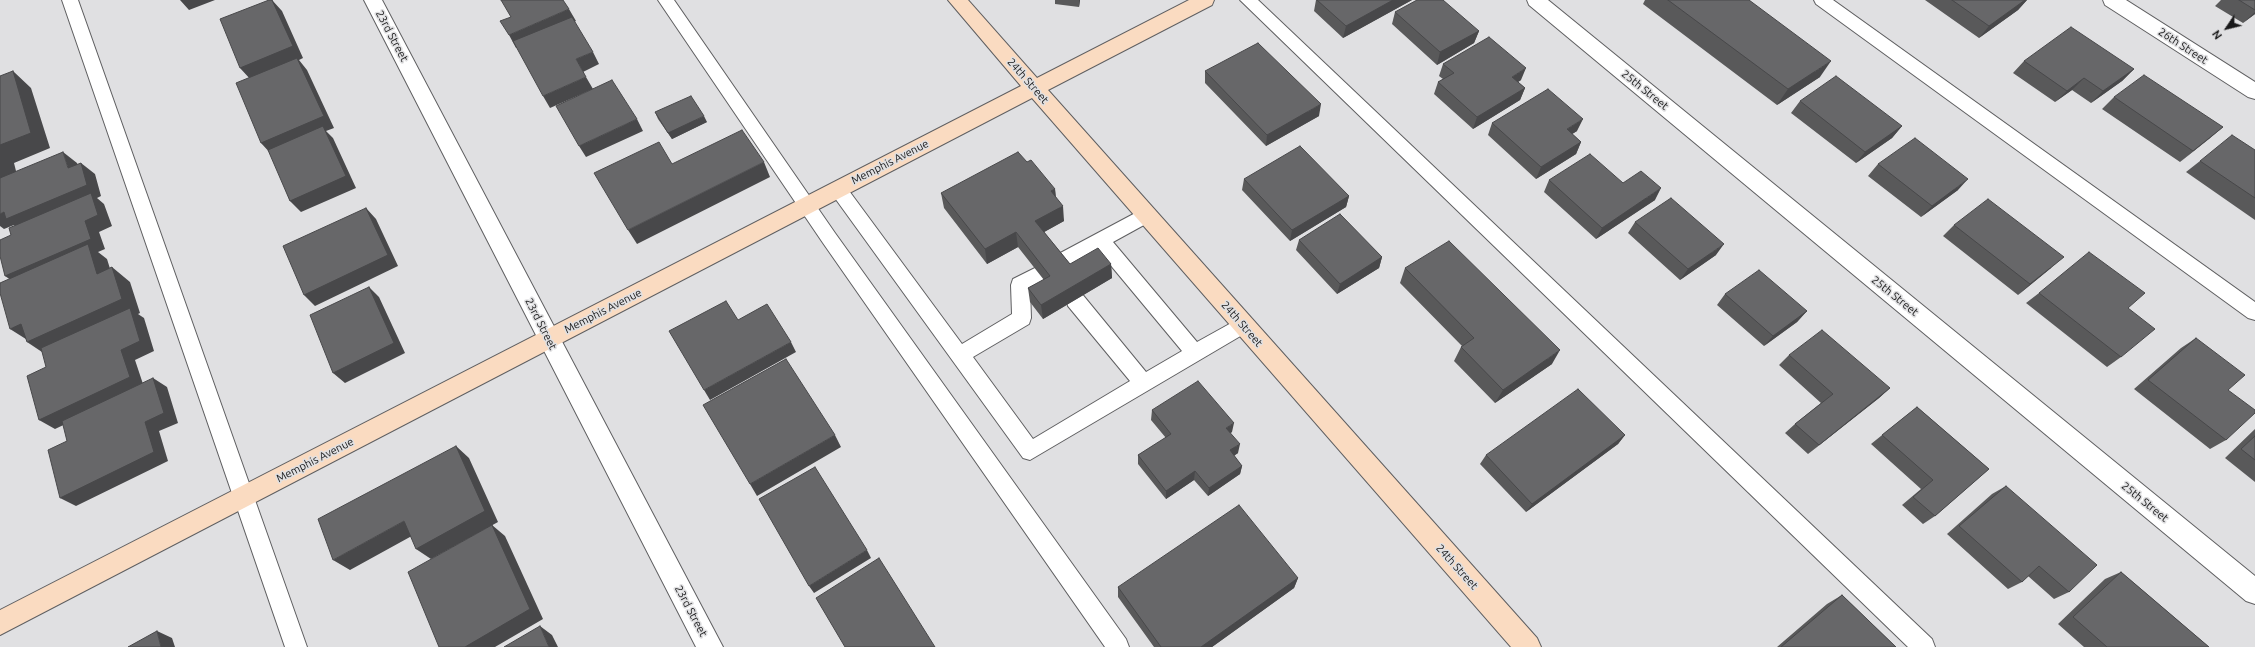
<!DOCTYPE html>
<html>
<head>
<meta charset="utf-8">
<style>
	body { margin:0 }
	#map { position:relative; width:2255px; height:647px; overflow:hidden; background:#e0e0e2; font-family:Ubuntu,sans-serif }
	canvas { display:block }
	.north { position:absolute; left:2207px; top:8px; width:40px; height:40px; -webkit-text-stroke:3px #e0e0e2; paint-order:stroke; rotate:235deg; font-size:11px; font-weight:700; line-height:16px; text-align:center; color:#19191a }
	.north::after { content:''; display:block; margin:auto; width:14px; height:18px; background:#19191a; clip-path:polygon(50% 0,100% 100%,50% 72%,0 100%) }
</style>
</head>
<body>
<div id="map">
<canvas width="2255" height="647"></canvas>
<div class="north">N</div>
</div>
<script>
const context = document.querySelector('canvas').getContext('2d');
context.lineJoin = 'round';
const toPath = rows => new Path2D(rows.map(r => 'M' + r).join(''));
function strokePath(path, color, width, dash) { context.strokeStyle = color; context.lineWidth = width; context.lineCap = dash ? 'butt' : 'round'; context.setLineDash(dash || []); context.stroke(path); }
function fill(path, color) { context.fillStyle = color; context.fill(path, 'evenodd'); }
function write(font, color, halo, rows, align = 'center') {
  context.font = font + ' Ubuntu,sans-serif'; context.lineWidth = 3; context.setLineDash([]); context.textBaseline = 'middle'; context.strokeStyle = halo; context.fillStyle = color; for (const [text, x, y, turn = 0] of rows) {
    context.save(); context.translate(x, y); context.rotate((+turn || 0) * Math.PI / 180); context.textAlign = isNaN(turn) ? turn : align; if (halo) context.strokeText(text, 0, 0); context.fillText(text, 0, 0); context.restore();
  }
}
const lane = toPath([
	[62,0,78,0,307,647,285,647,62,0],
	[658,0,674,0,835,233,1126,639,1129,647,1105,647,823,243,658,0],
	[1240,0,1258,0,1932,639,1935,647,1908,647,1240,0],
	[1814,0,1833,0,2255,302,2255,320,2248,318,1816,4,1814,0],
	[838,182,844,184,962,344,1012,314,1011,285,1013,279,1039,266,1046,269,1048,274,1046,279,1030,289,1031,318,1029,324,973,357,1033,439,1130,381,1068,306,1066,300,1068,294,1075,292,1082,294,1146,372,1182,351,1098,250,1058,271,1051,268,1049,263,1051,258,1141,210,1147,208,1153,210,1156,215,1153,220,1113,242,1197,342,1242,317,1249,319,1252,325,1249,331,1030,460,1023,458,832,194,829,189,832,184,838,182]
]);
const street = toPath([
	[364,0,382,0,723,647,696,647,364,0],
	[1527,0,1548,0,2255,576,2255,604,2246,601,1529,5,1527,0],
	[2103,0,2126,0,2255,82,2255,99,2248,97,2105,5,2103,0]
]);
const secondary = toPath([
	[948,0,968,0,1037,78,1189,0,1214,0,1212,5,1048,90,1537,638,1541,647,1511,647,1032,98,0,635,0,610,1021,86,948,0]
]);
strokePath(lane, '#5f5f61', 2);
strokePath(street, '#5f5f61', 2);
strokePath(secondary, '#5f5f61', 2);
fill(lane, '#fff');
fill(street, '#fff');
fill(secondary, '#fadbc1');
fill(toPath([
	[1055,0,1080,0,1079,7,1055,4],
	[1316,0,1412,0,1343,38,1314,11],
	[1645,0,1749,0,1820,77,1777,105,1643,4],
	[1925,0,2027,0,2018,10,1979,38],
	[2221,0,2255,0,2255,14,2243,23,2215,6],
	[1395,12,1479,31,1474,43,1437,65,1392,24],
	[2024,61,2134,69,2122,81,2091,103,2072,90,2055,102,2013,73],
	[1443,64,1521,80,1518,82,1525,88,1520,100,1473,129,1434,94,1438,82,1443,79,1439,76],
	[1205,71,1319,116,1266,146,1205,83],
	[2114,97,2223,127,2180,162,2102,109],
	[1800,101,1902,126,1892,138,1856,163,1791,113],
	[655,112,707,122,672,139,658,119],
	[1492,123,1577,131,1572,134,1581,142,1576,154,1536,179,1488,135],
	[2255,150,2255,220,2186,172,2200,161],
	[1878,164,1958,190,1921,217,1868,176],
	[1244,179,1349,196,1346,207,1290,241,1242,190],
	[1549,180,1655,200,1596,239,1544,192],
	[1055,189,1056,197,1064,221,1044,232,1070,264,1111,264,1112,278,1043,319,1030,302,1028,288,1044,280,1018,247,987,264,944,208,941,193],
	[1635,222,1716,255,1680,280,1628,233],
	[1954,225,2051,268,2018,295,1943,236],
	[1299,240,1382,257,1379,268,1337,294,1296,250],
	[1405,268,1552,364,1495,403,1454,361,1461,347,1462,346,1400,283],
	[2039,293,2128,308,2121,357,2107,367,2026,303],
	[1725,294,1807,311,1797,322,1764,346,1717,305],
	[2196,338,2226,440,2210,449,2134,389,2181,348],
	[1789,355,1890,388,1879,398,1808,454,1785,433,1795,424,1821,403,1779,365],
	[1917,407,1989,469,1935,516,1923,524,1902,505,1921,489,1871,444],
	[1152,410,1232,432,1230,433,1238,453,1234,456,1242,466,1240,474,1208,496,1194,480,1166,499,1138,464,1138,455,1166,438,1151,420],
	[2255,429,2255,482,2225,458],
	[1625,435,1618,444,1526,512,1480,464,1486,455],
	[2006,486,2069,592,2054,599,2028,576,2022,582,2008,589,1947,534,1992,494],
	[2121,572,2209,647,2084,647,2058,624,2105,579],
	[1298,578,1294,588,1212,647,1154,647,1118,597,1118,587],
	[1842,595,1896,647,1777,647,1827,604]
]), '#59595a');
fill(toPath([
	[180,0,215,0,189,10],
	[272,0,282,11,303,58,299,60,307,70,334,128,326,131,333,138,356,188,301,212,290,201,272,155,261,143,251,80,240,68],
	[1079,0,1080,0,1079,7],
	[1393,0,1412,0,1343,38,1346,26],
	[2025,0,2027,0,2018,10,1979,38,1989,26],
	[569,9,576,21,516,48,509,35],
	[2255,12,2255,14,2243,23],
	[1479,31,1474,43,1437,65,1440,52],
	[593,52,599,64,583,72,576,59],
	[1831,61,1820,77,1777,105,1788,89],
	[1526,68,1521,80,1507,89,1512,77],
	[2134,69,2122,81,2091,103,2103,91],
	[13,71,31,88,50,148,14,163,18,179,0,186,0,145],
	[586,77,593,89,550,108,543,96],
	[2084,78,2072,90,2055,102,2067,91],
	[1525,88,1520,100,1473,129,1477,117],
	[1321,104,1319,116,1266,146,1267,135],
	[704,116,707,122,672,139,668,133],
	[637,119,643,131,586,157,579,146],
	[1583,119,1577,131,1561,141,1567,129],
	[1902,126,1892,138,1856,163,1865,152],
	[2223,127,2209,139,2180,162,2193,151],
	[1581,142,1576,154,1536,179,1541,167],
	[63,152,77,163,82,180,68,168],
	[764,162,770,177,637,244,628,230],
	[81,163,95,174,101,196,97,198,104,204,112,226,99,232,105,249,98,252,107,259,116,288,21,287,5,276,21,230,14,225,4,229,0,226,0,214],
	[1968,179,1958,190,1921,217,1932,206],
	[1661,188,1655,200,1596,239,1602,228],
	[1055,189,1056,204,1051,191],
	[1349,196,1346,207,1290,241,1292,230],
	[1063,206,1064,221,1037,236,1035,221],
	[366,208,376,219,398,266,315,306,304,295],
	[1016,232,1018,247,987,264,985,249],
	[1724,244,1716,255,1680,280,1688,269],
	[1382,257,1379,268,1337,294,1340,284],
	[2064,257,2051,268,2018,295,2030,284],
	[1111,264,1112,278,1043,319,1041,305],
	[112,267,130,282,140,313,138,314,144,318,154,351,135,360,144,387,55,429,39,420,48,356,27,342,29,341,10,329],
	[369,287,379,297,405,353,345,383,333,373],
	[1807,311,1797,322,1764,346,1773,336],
	[791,342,796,352,710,400,704,390],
	[1560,350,1552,364,1495,403,1503,390],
	[153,378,167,387,178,423,159,431,168,461,76,506,60,498,145,422],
	[1890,388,1879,398,1808,454,1819,445],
	[1234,423,1232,432,1224,437,1226,428],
	[835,435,841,447,757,496,750,484],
	[1625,435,1618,444,1526,512,1532,504],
	[1240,444,1238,453,1228,459,1230,450],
	[456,446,469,458,498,522,431,559,416,549],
	[1242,466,1240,474,1208,496,1209,488],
	[1195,471,1194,480,1166,499,1166,491],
	[404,521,419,532,350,570,333,560],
	[492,525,505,536,543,619,495,647,465,647],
	[867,550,871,558,814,593,809,586],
	[1298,578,1294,588,1212,647,1201,647],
	[540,626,552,635,558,647,549,647],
	[157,631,172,638,175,647,161,647]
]), '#48484a');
const building = toPath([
	[269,0,272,0,293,46,240,68,220,19,269,0],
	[501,0,563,0,569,9,509,35,500,21,511,17,501,0],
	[1317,0,1393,0,1346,26,1317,0],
	[1417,0,1443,0,1479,31,1440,52,1395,12,1417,0],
	[1668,0,1749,0,1831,61,1788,89,1668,0],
	[1952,0,2025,0,1989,26,1952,0],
	[2239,0,2255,0,2255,10,2239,0],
	[572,17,593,52,576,59,586,77,543,96,513,41,572,17],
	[2071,27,2134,69,2103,91,2084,78,2067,91,2024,61,2071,27],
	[1489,37,1526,68,1512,77,1525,88,1477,117,1438,82,1454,73,1443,64,1489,37],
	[1258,43,1321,104,1267,135,1205,71,1258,43],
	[297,58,324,116,261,143,236,83,297,58],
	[13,71,31,133,0,145,0,76,13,71],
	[2144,75,2223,127,2193,151,2114,97,2144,75],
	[1836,76,1902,126,1865,152,1800,101,1836,76],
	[612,80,637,119,579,146,556,106,612,80],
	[1548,89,1583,119,1567,129,1581,142,1541,167,1492,123,1548,89],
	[691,96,704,116,668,133,655,112,691,96],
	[323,126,346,176,290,201,268,150,323,126],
	[742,130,764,162,628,230,594,173,659,142,672,164,742,130],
	[2232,135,2255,150,2255,198,2200,161,2232,135],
	[1915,138,1968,179,1932,206,1878,164,1915,138],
	[1300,146,1349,196,1292,230,1244,179,1300,146],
	[63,152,68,168,81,163,87,185,6,219,4,212,0,214,0,178,63,152],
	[1018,152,1027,162,1031,160,1055,189,1051,191,1063,206,1035,221,1070,264,1098,248,1111,264,1041,305,1028,288,1050,276,1016,232,985,249,941,193,1018,152],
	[1590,154,1623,183,1641,171,1661,188,1602,228,1549,180,1590,154],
	[91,193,98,215,85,221,91,239,5,276,0,256,0,240,11,235,9,228,91,193],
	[1671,198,1724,244,1688,269,1635,222,1671,198],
	[1988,199,2064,257,2030,284,1954,225,1988,199],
	[366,208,388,255,304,295,283,246,366,208],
	[1340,214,1382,257,1340,284,1299,240,1340,214],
	[1449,241,1560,350,1503,390,1461,347,1474,338,1405,268,1449,241],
	[88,244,97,274,112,267,122,299,27,342,21,324,10,329,0,293,0,283,88,244],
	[2089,252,2145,293,2128,308,2155,329,2121,357,2039,293,2089,252],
	[1759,270,1807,311,1773,336,1725,294,1759,270],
	[369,287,394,343,333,373,310,315,369,287],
	[726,301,738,320,767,304,791,342,704,390,669,331,726,301],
	[130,308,140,341,121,350,130,377,39,420,27,376,46,367,41,348,130,308],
	[1822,330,1890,388,1819,445,1795,424,1833,394,1789,355,1822,330],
	[2196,338,2245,375,2228,390,2255,410,2255,413,2226,440,2148,380,2196,338],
	[786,359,835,435,750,484,703,405,786,359],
	[153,378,164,413,145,422,154,452,60,498,48,450,67,441,62,421,153,378],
	[1198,381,1234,423,1226,428,1240,444,1230,450,1242,466,1209,488,1195,471,1166,491,1138,455,1171,434,1152,410,1198,381],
	[1578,389,1625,435,1532,504,1486,455,1578,389],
	[1917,407,1989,469,1935,516,1913,497,1933,480,1882,435,1917,407],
	[2255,436,2255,460,2241,449,2255,436],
	[456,446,485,511,416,549,404,521,333,560,318,519,456,446],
	[815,467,867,550,809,586,759,499,815,467],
	[2006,486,2097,565,2069,592,2039,566,2022,582,1959,526,2006,486],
	[1239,505,1298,578,1201,647,1161,647,1118,587,1239,505],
	[492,525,530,609,465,647,439,647,408,572,492,525],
	[879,558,935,647,845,647,816,598,879,558],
	[2121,572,2209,647,2107,647,2073,617,2121,572],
	[1842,595,1896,647,1781,647,1842,595],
	[540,626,549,647,504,647,540,626],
	[157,631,161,647,128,647,157,631]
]);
fill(building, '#676769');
strokePath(building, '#48484a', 1);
write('11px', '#19191a', '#e0e0e2', [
	["23rd Street",392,36,62],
	["26th Street",2183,46,33],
	["24th Street",1028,81,49],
	["25th Street",1645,90,39],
	["Memphis Avenue",890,162,-27],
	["25th Street",1895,296,39],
	["Memphis Avenue",603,311,-27],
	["23rd Street",541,324,63],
	["24th Street",1242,324,49],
	["Memphis Avenue",315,460,-27],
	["25th Street",2145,502,39],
	["24th Street",1457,567,48],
	["23rd Street",691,611,62]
]);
</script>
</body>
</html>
